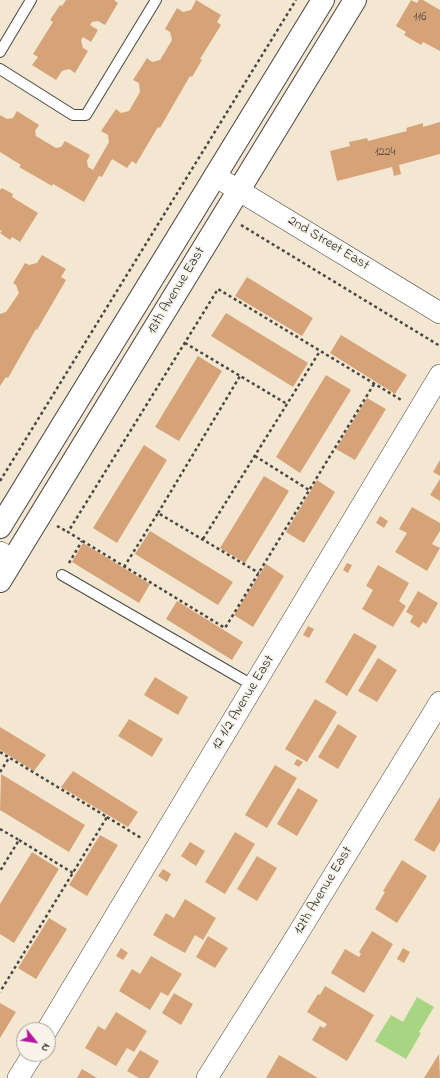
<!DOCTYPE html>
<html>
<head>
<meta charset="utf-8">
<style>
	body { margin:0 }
	#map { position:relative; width:440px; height:1078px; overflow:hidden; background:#f4e7d1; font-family:"Indie Flower",sans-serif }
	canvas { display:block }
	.north { position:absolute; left:16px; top:1022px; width:40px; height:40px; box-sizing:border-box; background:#f7f3e8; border:1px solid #a5a39c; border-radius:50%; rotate:120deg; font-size:11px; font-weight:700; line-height:16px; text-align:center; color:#2b2b2b }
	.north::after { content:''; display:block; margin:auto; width:14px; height:18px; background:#b5179e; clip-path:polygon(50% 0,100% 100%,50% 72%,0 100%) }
</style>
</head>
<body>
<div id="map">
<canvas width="440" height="1078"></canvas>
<div class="north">N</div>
</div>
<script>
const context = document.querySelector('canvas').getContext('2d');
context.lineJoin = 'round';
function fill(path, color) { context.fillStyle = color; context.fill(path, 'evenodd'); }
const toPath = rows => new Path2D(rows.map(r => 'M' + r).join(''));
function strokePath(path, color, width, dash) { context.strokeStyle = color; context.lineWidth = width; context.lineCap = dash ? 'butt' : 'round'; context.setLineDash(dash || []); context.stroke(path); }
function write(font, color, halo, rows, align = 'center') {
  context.font = font + ' "Indie Flower",sans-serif'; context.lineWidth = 3.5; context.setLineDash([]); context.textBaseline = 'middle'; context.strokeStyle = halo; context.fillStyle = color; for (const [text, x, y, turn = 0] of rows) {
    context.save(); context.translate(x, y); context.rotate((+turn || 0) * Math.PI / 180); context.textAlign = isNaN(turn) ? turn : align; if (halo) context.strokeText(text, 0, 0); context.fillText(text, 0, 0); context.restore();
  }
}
fill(toPath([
	[417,997,434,1007,419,1032,421,1033,406,1059,375,1041,391,1015,403,1022]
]), '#a7d582');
fill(toPath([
	[66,0,114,0,118,3,105,25,98,21,92,22,90,25,98,30,91,42,83,37,81,40,83,48,88,51,75,73,69,69,62,71,56,80,32,65,38,57,33,54,53,22,50,20,60,5,62,6],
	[196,0,221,15,217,22,221,25,200,59,202,60,192,77,190,76,160,128,158,127,136,164,132,161,127,168,112,159,102,177,99,176,84,202,53,184,52,186,19,167,21,165,0,152,0,115,7,119,13,118,17,111,39,125,35,131,36,136,56,148,61,147,65,141,90,155,87,161,88,167,93,170,109,142,108,135,101,131,116,109,121,113,129,111,140,92,139,83,133,80,147,58,152,62,160,60,172,40,170,32,165,29,177,8,183,12,191,10],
	[411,0,417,3,419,0,423,0,440,10,440,51,423,42,421,45,404,35,406,32,396,26],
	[440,122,440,154,399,165,401,174,394,176,392,167,337,181,330,151,350,146,349,142,367,138,368,141,407,131,406,128,423,123,423,127],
	[2,188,13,194,12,197,38,213,20,242,12,237,10,240,0,233,2,231,0,230,0,190],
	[42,255,66,269,61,277,66,280,37,330,36,329,8,378,6,377,0,386,0,314,6,312,19,293,16,285,13,283,25,263,29,265,37,263],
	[247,277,313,318,302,336,235,296],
	[226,313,308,363,293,387,211,336],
	[341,335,407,375,395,394,330,353],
	[198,356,222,371,179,441,155,427],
	[326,375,351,390,300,473,276,457],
	[367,398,386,409,355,460,336,449],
	[144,445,167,460,117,543,93,528],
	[440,460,440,476,433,472],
	[264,476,289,491,245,563,220,548],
	[440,479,440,501,430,495],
	[317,480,335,492,304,543,286,532],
	[412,507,440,523,440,531,432,544,440,548,427,571,395,552,407,533,399,529],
	[380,516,388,521,384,528,376,523],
	[150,531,233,582,218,605,135,554],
	[83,543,150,584,139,603,72,562],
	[347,563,352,565,348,573,343,570],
	[266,564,284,576,253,627,234,615],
	[378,565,409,583,399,601,406,606,393,627,362,609,373,590,366,586],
	[418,591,438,603,426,624,423,622,419,628,410,622,413,616,406,612],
	[177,601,243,642,232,660,166,619],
	[308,626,314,629,309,638,303,635],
	[354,633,377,646,347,696,325,682],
	[378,658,397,670,377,702,358,691],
	[155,677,188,697,178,715,144,695],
	[315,699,337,712,307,762,285,749],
	[129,719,163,739,152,757,118,736],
	[338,724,357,736,338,769,318,757],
	[0,727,46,755,34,771,0,750],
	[297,759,303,762,299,767,294,764],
	[275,765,297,778,267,828,245,815],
	[73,771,138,812,128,827,61,787],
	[1,774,85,825,69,852,0,810],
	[298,788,318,800,297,836,277,824],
	[440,797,440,842,434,852,414,840],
	[235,832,255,844,225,894,205,882],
	[100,835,118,845,87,896,69,885],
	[190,842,205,851,196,866,181,856],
	[32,852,59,869,14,943,0,934,0,904],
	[257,856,277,868,257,901,237,889],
	[402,860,427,876,397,923,375,909,385,892,383,891],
	[163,869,171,874,167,882,158,876],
	[185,899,216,918,203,940,195,935,185,953,153,935,166,913,174,918],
	[49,918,67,929,36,979,18,968],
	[372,931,393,944,364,993,331,973,345,949,359,957,361,954,359,952],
	[208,936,228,948,215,968,196,957],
	[121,948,128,953,123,960,116,956],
	[403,948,410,952,404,963,397,959],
	[151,956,182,974,168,996,161,992,150,1010,119,991,132,969,140,974],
	[325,986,374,1015,347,1061,312,1040,320,1026,324,1028,327,1024,307,1012,318,994,320,995],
	[174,993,193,1004,181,1025,162,1013],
	[0,1003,16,1012,0,1038],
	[116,1012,147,1031,134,1052,127,1048,116,1066,85,1048,98,1026,105,1030],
	[140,1050,159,1061,149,1078,139,1078,127,1071],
	[439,1054,440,1078,424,1078],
	[279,1055,318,1078,266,1078],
	[82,1069,97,1078,77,1078]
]), '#d6a379');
const service = toPath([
	[0,52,31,0],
	[0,69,73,115,86,115,156,0],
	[62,575,254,686]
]);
const minor = toPath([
	[215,176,440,313],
	[0,552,13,560],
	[47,1030,440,375],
	[18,1078,33,1054],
	[207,1078,289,948,440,702]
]);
const secondary = toPath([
	[0,527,323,0],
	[0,581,355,0]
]);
strokePath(service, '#494744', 12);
strokePath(minor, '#494744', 22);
strokePath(secondary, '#494744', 24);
strokePath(toPath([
	[241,225,440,346],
	[185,343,287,404],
	[374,384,225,628,68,532,218,289,403,401],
	[255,456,309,490],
	[0,481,296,0],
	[158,513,240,376],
	[57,526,68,532],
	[203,539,320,351],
	[69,563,82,541],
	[124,567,158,513,259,573],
	[0,752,107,817,0,992],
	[0,772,9,758],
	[107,817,141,838],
	[0,829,19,840,0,871],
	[19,840,73,873]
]), '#494744', 2.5, [3, 3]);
strokePath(service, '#fff', 10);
strokePath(minor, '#fff', 21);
strokePath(secondary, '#fff', 22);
write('12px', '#56493e', null, [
	["116",420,18],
	["1224",385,153]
]);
write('14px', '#2b2b2b', '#f7f3e8', [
	["2nd Street East",328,244,31],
	["13th Avenue East",177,291,-59],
	["12 1/2 Avenue East",244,703,-59],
	["12th Avenue East",324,891,-59]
]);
</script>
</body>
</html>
